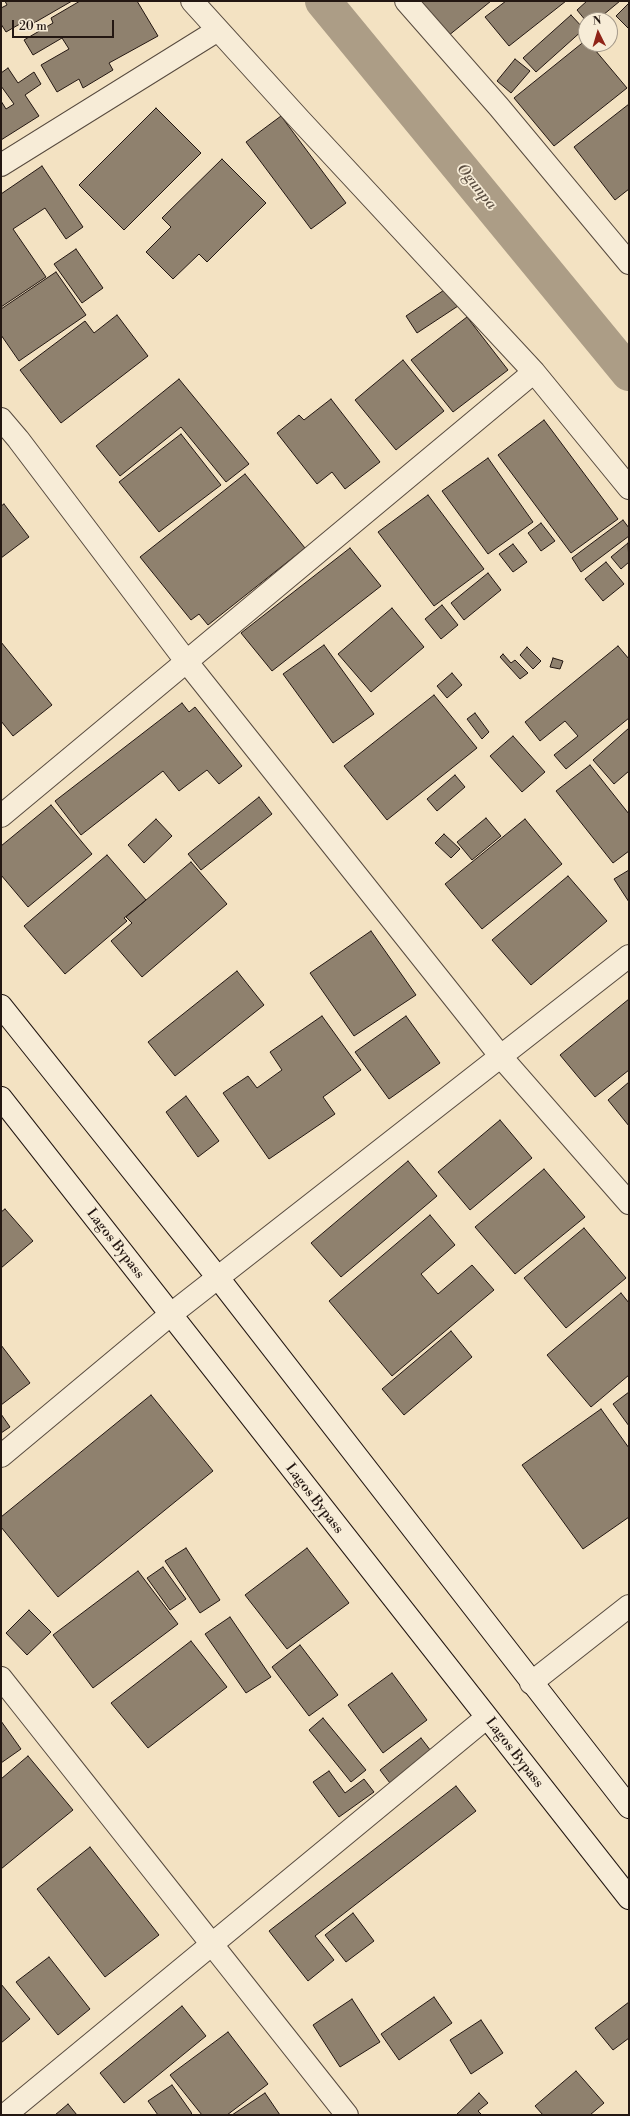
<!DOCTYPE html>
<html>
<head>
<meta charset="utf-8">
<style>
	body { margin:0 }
	#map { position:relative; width:630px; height:2116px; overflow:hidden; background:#f3e2c2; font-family:"Libre Bodoni",serif }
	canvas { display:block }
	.frame { position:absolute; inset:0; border:2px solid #231712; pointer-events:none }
	.north { position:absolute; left:578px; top:12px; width:40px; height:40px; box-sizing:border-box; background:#f7ecd7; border:1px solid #a29788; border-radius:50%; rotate:355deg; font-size:11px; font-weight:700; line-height:16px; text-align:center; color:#231712 }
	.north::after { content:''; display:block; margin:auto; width:14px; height:18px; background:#8f2418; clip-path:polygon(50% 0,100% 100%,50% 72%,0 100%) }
	.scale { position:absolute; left:12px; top:20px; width:102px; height:18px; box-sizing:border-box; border:2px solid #231712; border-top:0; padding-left:5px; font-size:12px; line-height:14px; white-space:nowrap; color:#231712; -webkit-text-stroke:3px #f7ecd7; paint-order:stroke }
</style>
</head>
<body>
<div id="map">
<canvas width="630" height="2116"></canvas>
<div class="frame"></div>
<div class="north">N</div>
<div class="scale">20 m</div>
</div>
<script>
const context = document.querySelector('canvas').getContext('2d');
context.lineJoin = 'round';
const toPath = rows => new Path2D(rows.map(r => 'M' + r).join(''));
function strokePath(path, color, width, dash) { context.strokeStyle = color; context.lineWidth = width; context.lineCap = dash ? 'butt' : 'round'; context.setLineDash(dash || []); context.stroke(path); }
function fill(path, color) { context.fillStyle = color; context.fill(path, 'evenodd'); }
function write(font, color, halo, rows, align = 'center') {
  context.font = font + ' "Libre Bodoni",serif'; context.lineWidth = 3.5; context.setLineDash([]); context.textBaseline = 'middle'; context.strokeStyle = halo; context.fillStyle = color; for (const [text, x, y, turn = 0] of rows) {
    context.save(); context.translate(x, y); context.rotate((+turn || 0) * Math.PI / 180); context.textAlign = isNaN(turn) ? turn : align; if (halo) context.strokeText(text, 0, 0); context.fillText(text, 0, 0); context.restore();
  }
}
strokePath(toPath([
	[323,1,629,373]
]), '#ac9d86', 36);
const building = toPath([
	[5,1,72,1,27,27,25,21,6,32,1,24,1,8,7,5,5,1],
	[80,1,137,1,158,36,109,63,113,70,83,88,79,79,57,92,41,65,69,49,62,38,33,55,24,40,53,23,51,18,80,1],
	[419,1,491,1,448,36,419,1],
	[506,1,566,1,509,46,485,17,506,1],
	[587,1,620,1,597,20,586,21,577,10,587,1],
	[629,3,629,29,616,16,629,3],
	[571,15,584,29,536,72,523,58,571,15],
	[586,40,586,44,590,44,627,88,554,146,514,98,586,40],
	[515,59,530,71,511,93,497,81,515,59],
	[8,68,18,83,34,72,41,84,25,95,39,116,1,140,1,101,6,109,14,104,1,86,1,73,8,68],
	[629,104,629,189,615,200,574,147,629,104],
	[156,108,201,153,124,230,79,185,156,108],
	[281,116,346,203,311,229,246,142,281,116],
	[222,159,266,203,207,262,199,254,173,279,146,252,171,227,162,218,222,159],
	[42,166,83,227,66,239,45,208,13,229,46,277,1,307,1,194,42,166],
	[76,249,103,288,82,303,54,264,76,249],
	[56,272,86,315,19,361,1,335,1,309,56,272],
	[450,286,461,304,417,333,406,316,450,286],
	[117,315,148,356,61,423,20,370,85,321,94,333,117,315],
	[467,317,508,370,453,412,411,360,467,317],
	[403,360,444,411,396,450,355,400,403,360],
	[179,379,249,464,226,482,181,427,120,476,96,446,179,379],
	[331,399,380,462,345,489,332,472,317,484,277,433,299,415,304,420,331,399],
	[544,420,618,519,571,553,498,455,544,420],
	[181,434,221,485,159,532,119,482,181,434],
	[488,458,533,522,488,554,442,491,488,458],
	[245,474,305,548,208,625,199,614,191,620,140,557,245,474],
	[428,495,484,569,434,606,378,532,428,495],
	[4,504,29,537,1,558,1,506,4,504],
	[623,520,629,528,629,536,581,572,572,558,623,520],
	[541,523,555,541,541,551,528,533,541,523],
	[628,543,629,562,621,569,611,557,628,543],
	[513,544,527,562,513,572,499,554,513,544],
	[350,548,381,586,272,671,241,633,350,548],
	[606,562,624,584,603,601,585,579,606,562],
	[488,573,501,590,464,620,451,603,488,573],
	[442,605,458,625,441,639,425,619,442,605],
	[392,608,424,647,371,692,338,654,392,608],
	[1,642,52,705,13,736,1,721,1,642],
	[324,645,374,714,333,743,283,674,324,645],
	[618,646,629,659,629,718,566,769,554,755,578,736,565,721,540,741,525,722,618,646],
	[527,647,541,661,533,669,520,655,527,647],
	[503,654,511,663,515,660,528,673,520,679,500,657,503,654],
	[553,658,563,661,560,669,550,667,553,658],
	[452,673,462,685,447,698,437,686,452,673],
	[434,695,477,748,387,820,344,766,434,695],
	[182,703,189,712,195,707,242,766,219,784,207,770,179,791,163,771,81,835,55,801,182,703],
	[475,713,489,732,482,739,467,719,475,713],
	[629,728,629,771,614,784,593,760,629,728],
	[513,736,545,772,522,792,490,756,513,736],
	[590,765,629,814,629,851,613,863,556,791,590,765],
	[455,775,465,787,437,811,427,799,455,775],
	[259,797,272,814,201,870,188,854,259,797],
	[51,805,92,854,28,907,1,875,1,846,51,805],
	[486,818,501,836,472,860,457,842,486,818],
	[156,819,172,836,144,863,128,845,156,819],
	[525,819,562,864,482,929,445,884,525,819],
	[444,834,460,849,451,858,435,843,444,834],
	[107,855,146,900,124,918,127,921,65,974,24,926,107,855],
	[191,862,227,904,142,977,111,941,132,923,126,917,191,862],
	[629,870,629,902,614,879,629,870],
	[568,876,607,921,531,985,492,940,568,876],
	[371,931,416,995,354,1036,310,973,371,931],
	[237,971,264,1005,175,1076,148,1042,237,971],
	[629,999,629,1070,595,1097,560,1055,629,999],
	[322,1016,361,1070,323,1097,335,1114,269,1159,223,1093,248,1076,257,1088,282,1070,270,1052,322,1016],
	[406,1016,440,1063,389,1099,355,1052,406,1016],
	[629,1082,629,1126,608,1100,629,1082],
	[186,1096,219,1141,198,1157,166,1112,186,1096],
	[500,1120,532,1158,470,1210,438,1172,500,1120],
	[408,1161,437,1196,341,1277,311,1243,408,1161],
	[544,1169,585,1217,515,1274,475,1227,544,1169],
	[5,1209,33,1241,1,1268,1,1212,5,1209],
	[430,1215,455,1245,421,1274,438,1294,472,1265,494,1290,392,1376,329,1301,430,1215],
	[584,1228,626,1278,566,1328,524,1278,584,1228],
	[621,1293,629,1303,629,1375,591,1407,547,1355,621,1293],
	[451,1331,472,1357,404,1415,382,1389,451,1331],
	[1,1345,30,1383,1,1405,1,1345],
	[629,1392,629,1426,613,1404,629,1392],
	[151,1395,213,1471,58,1597,1,1527,1,1517,151,1395],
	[601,1409,629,1448,629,1517,583,1549,522,1465,601,1409],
	[1,1414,10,1427,1,1433,1,1414],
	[186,1548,220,1600,200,1613,165,1561,186,1548],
	[307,1548,349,1603,287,1649,245,1595,307,1548],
	[163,1567,186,1599,170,1610,147,1578,163,1567],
	[138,1571,178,1624,93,1688,53,1635,138,1571],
	[29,1610,51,1632,27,1655,6,1633,29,1610],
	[230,1617,271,1677,246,1693,205,1634,230,1617],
	[191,1641,227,1687,148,1748,111,1703,191,1641],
	[300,1645,338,1695,309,1716,272,1667,300,1645],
	[392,1673,427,1720,383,1753,348,1705,392,1673],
	[323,1718,366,1770,351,1782,309,1730,323,1718],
	[1,1721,21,1749,1,1763,1,1721],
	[421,1738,434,1755,393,1787,380,1770,421,1738],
	[28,1756,73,1810,1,1869,1,1779,28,1756],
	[329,1771,345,1793,364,1779,374,1792,339,1817,313,1782,329,1771],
	[456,1786,476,1811,315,1936,334,1960,308,1981,269,1931,456,1786],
	[90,1847,159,1935,105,1977,37,1889,90,1847],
	[353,1913,374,1941,346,1962,325,1935,353,1913],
	[49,1957,90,2009,58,2035,16,1982,49,1957],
	[1,1984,30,2019,1,2043,1,1984],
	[434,1997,452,2023,399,2060,381,2034,434,1997],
	[352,1999,380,2042,340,2067,313,2025,352,1999],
	[629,2002,629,2038,613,2050,595,2028,629,2002],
	[182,2006,206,2036,124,2103,100,2073,182,2006],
	[481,2020,503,2053,471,2074,450,2040,481,2020],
	[228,2032,268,2084,227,2115,202,2115,170,2075,228,2032],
	[576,2071,604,2103,590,2115,543,2115,535,2106,576,2071],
	[172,2085,191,2112,192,2115,158,2115,148,2101,172,2085],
	[265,2093,280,2115,232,2115,265,2093],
	[479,2093,488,2103,478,2111,482,2115,456,2115,479,2093],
	[68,2104,77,2115,55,2115,68,2104]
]);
fill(building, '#8f816e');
strokePath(building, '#231712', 1);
const minor = toPath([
	[192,1,300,120,534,372,629,488],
	[406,1,499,107,629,263],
	[1,165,218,30],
	[1,419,18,439,186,661,502,1058,629,1203],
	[1,816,534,372],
	[1,1456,170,1315,629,956],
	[1,1678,347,2115],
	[531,1683,629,1606],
	[5,2115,486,1718]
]);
const secondary = toPath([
	[1,1006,219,1279,629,1807],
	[1,1098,629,1898]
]);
strokePath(minor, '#574a3e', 24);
strokePath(secondary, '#231712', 24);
strokePath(minor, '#f7ecd7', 22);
strokePath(secondary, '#f7ecd7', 22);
write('14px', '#231712', '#f7ecd7', [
	["Lagos Bypass",115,1244,52],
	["Lagos Bypass",314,1499,52],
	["Lagos Bypass",514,1753,52]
]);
write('italic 15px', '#5a4d40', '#f7ecd7', [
	["Ogunpa",476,187,51]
]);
</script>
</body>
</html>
